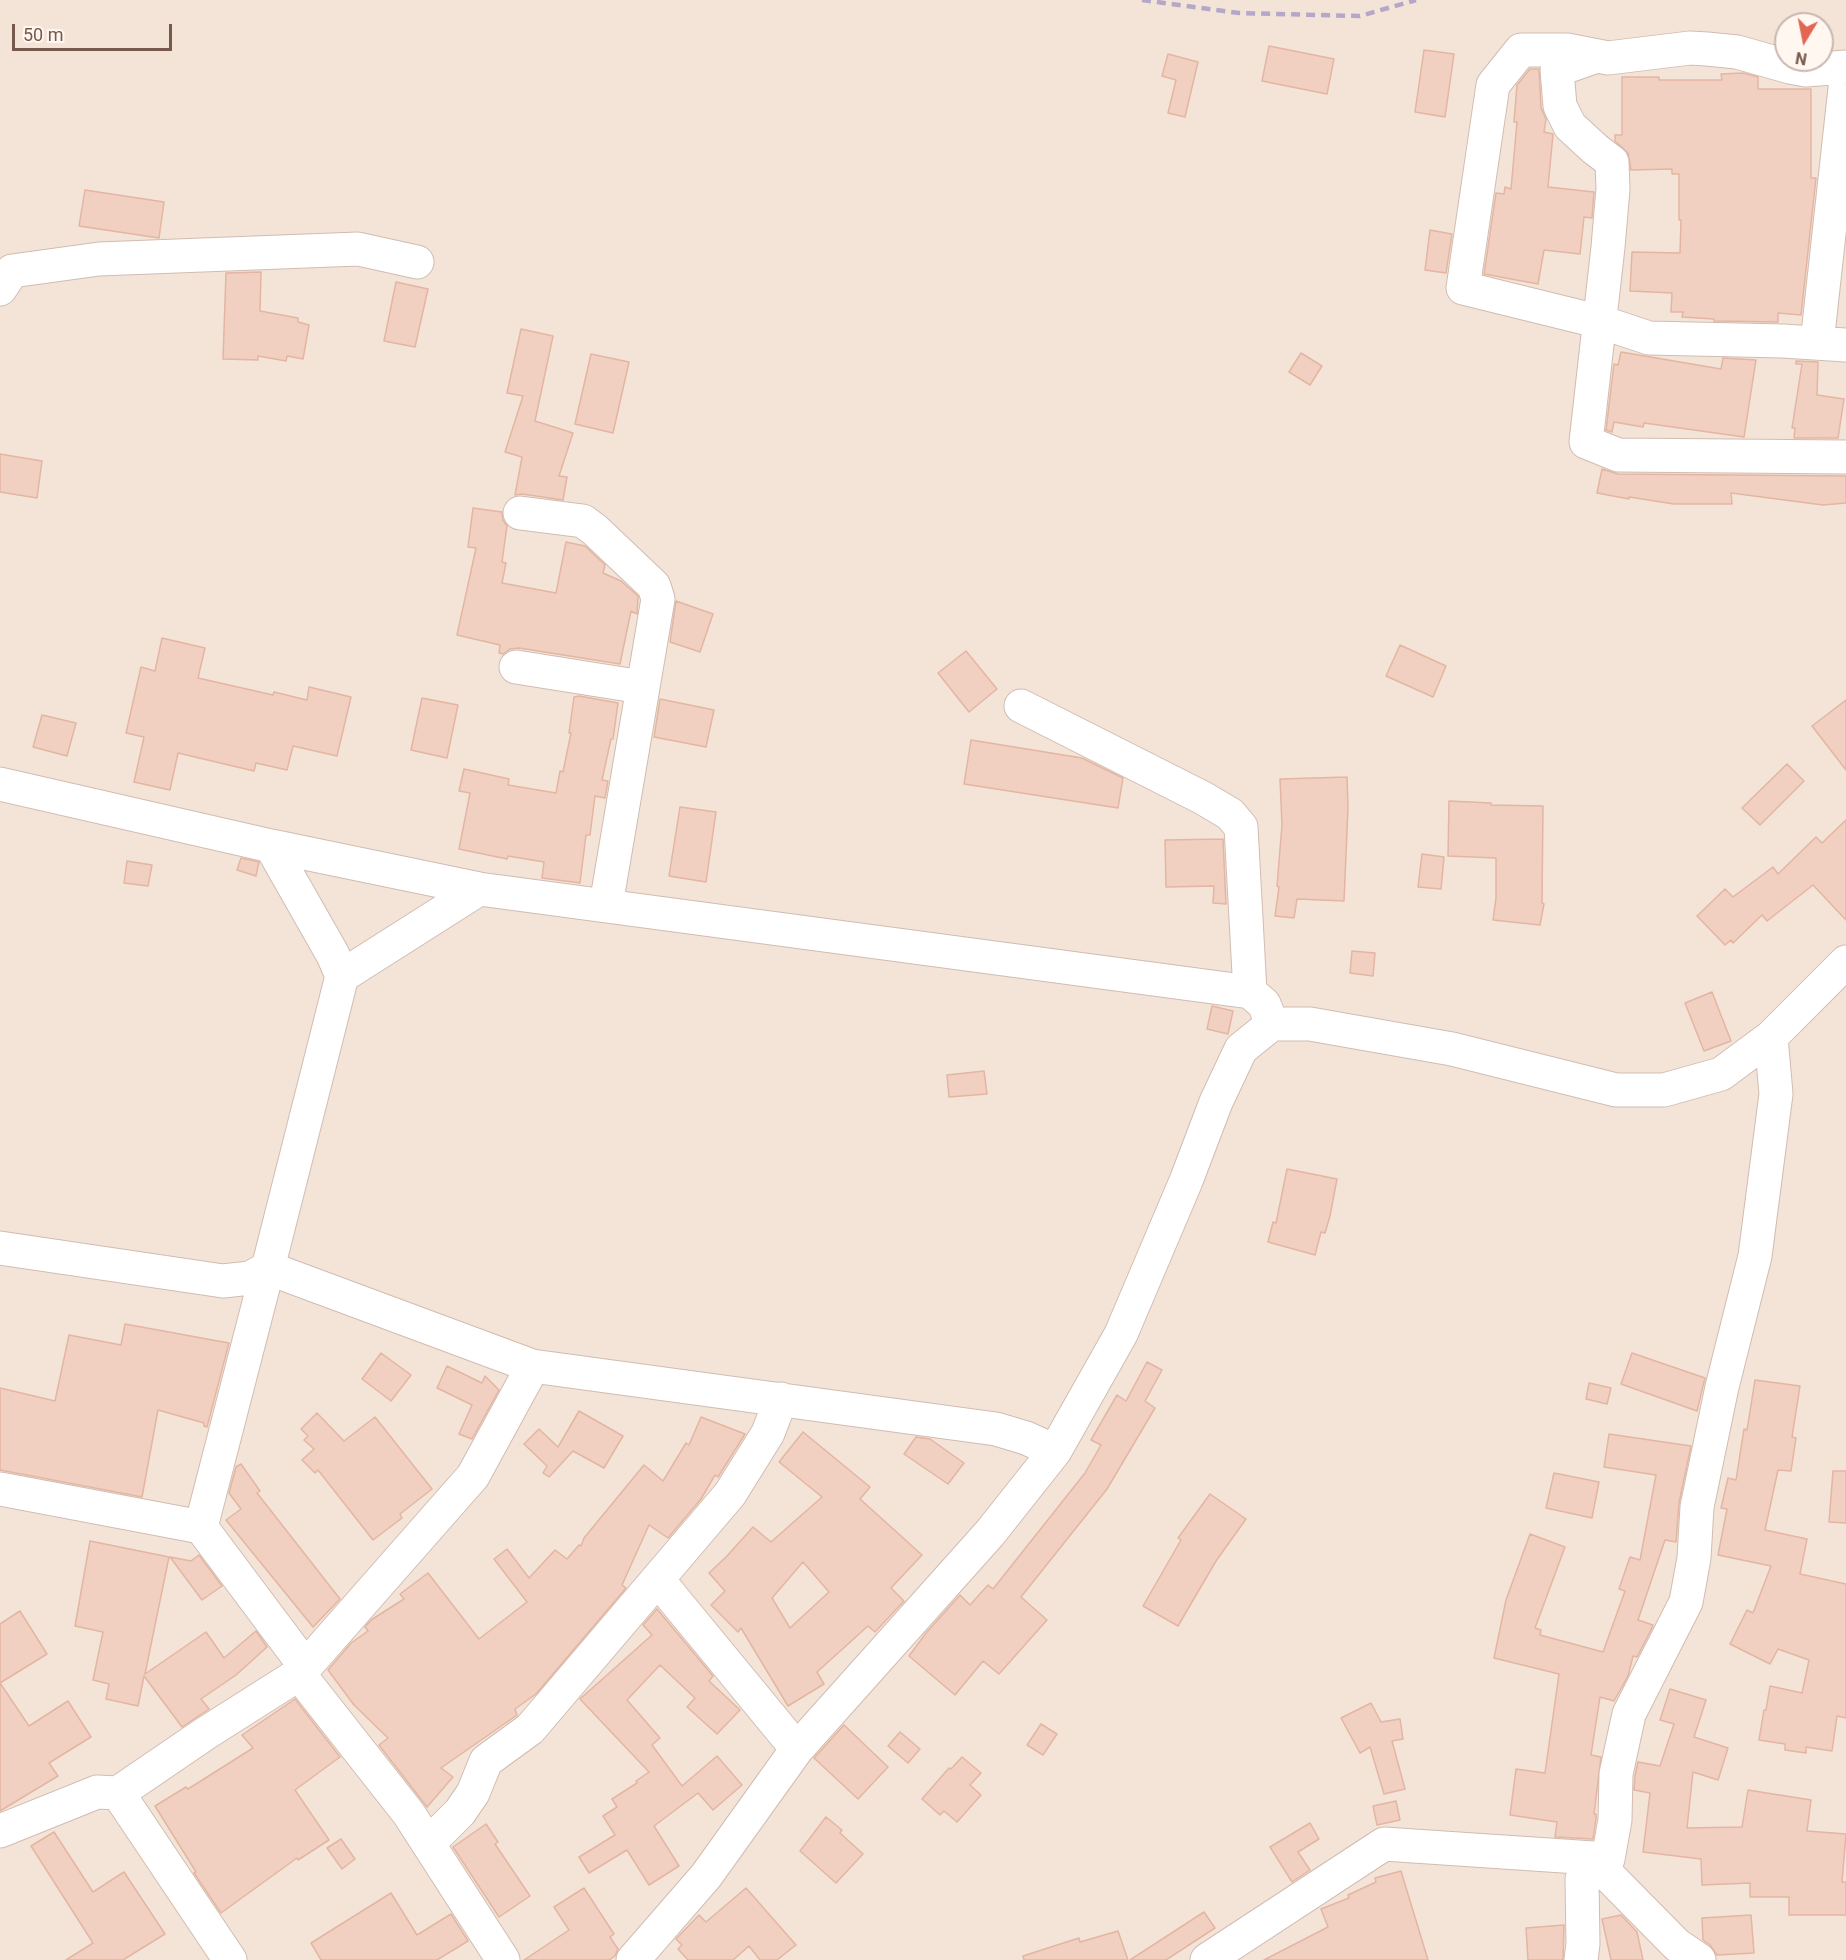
<!DOCTYPE html>
<html>
<head>
<meta charset="utf-8">
<style>
	body { margin:0 }
	#map { position:relative; width:1846px; height:1960px; overflow:hidden; background:#fcf3e9; font-family:Roboto,sans-serif }
	canvas { display:block }
	.north { position:absolute; left:1774px; top:12px; width:60px; height:60px; box-sizing:border-box; background:#fff7f0; border:2px solid #c9b7af; border-radius:50%; rotate:190deg; font-size:16px; font-weight:700; line-height:24px; text-align:center; color:#77584d }
	.north::after { content:''; display:block; margin:auto; width:21px; height:27px; background:#e36552; clip-path:polygon(50% 0,100% 100%,50% 72%,0 100%) }
	.scale { position:absolute; left:12px; top:24px; width:160px; height:27px; box-sizing:border-box; border:3px solid #77584d; border-top:0; padding-left:8px; font-size:18px; line-height:21px; white-space:nowrap; color:#77584d; -webkit-text-stroke:4px #fff7f0; paint-order:stroke }
</style>
</head>
<body>
<div id="map">
<canvas width="1846" height="1960"></canvas>
<div class="north">N</div>
<div class="scale">50 m</div>
</div>
<script>
const context = document.querySelector('canvas').getContext('2d');
context.lineJoin = 'round';
function fill(path, color) { context.fillStyle = color; context.fill(path, 'evenodd'); }
const toPath = rows => new Path2D(rows.map(r => 'M' + r).join(''));
function strokePath(path, color, width, dash) { context.strokeStyle = color; context.lineWidth = width; context.lineCap = dash ? 'butt' : 'round'; context.setLineDash(dash || []); context.stroke(path); }
fill(toPath([
	[0,0,1846,0,1846,1960,0,1960],
	[1786,24,1822,24,1822,60,1786,60]
]), '#f4e4d8');
const building = toPath([
	[1269,46,1334,59,1327,94,1262,81,1269,46],
	[1424,50,1454,54,1445,117,1415,112,1424,50],
	[1168,54,1198,62,1185,117,1168,113,1176,80,1162,76,1168,54],
	[1530,69,1539,69,1541,108,1546,119,1544,132,1553,134,1548,187,1594,192,1592,218,1584,217,1580,254,1544,250,1538,284,1484,274,1496,193,1504,194,1505,187,1511,189,1517,122,1514,122,1517,85,1530,69],
	[1743,73,1758,77,1758,89,1811,89,1811,178,1816,178,1801,315,1778,313,1778,322,1714,321,1714,319,1682,317,1683,312,1671,312,1672,293,1630,291,1632,252,1680,253,1681,220,1679,220,1679,174,1672,174,1672,169,1631,170,1628,153,1615,141,1615,135,1622,135,1622,77,1659,77,1659,80,1722,80,1721,74,1743,73],
	[85,190,164,202,159,238,79,226,85,190],
	[1430,230,1452,234,1446,273,1425,270,1430,230],
	[261,272,260,311,298,318,298,322,309,325,303,359,287,356,286,361,258,356,258,360,223,359,226,273,261,272],
	[396,282,428,289,415,347,384,341,396,282],
	[521,329,553,336,535,421,573,433,559,476,567,477,563,500,522,494,515,495,522,457,505,452,523,396,507,393,521,329],
	[1621,352,1721,369,1723,358,1756,360,1744,437,1644,423,1643,427,1614,422,1612,432,1606,430,1614,364,1618,365,1621,352],
	[1301,353,1322,366,1310,385,1289,372,1301,353],
	[591,354,629,362,613,433,575,424,591,354],
	[1796,361,1818,362,1817,395,1844,399,1838,438,1794,438,1795,428,1792,428,1802,364,1796,364,1796,361],
	[0,454,42,461,37,498,0,492,0,454],
	[1602,469,1618,474,1846,476,1846,503,1823,505,1731,493,1732,504,1674,504,1629,497,1629,499,1597,493,1602,469],
	[473,508,502,512,503,520,507,526,502,562,506,563,502,583,556,593,566,542,585,546,605,565,603,573,621,581,638,596,637,614,631,611,620,664,519,648,510,649,503,654,499,653,500,645,457,635,476,548,468,547,473,508],
	[676,601,713,614,700,652,670,642,676,601],
	[162,638,205,648,198,678,273,695,274,692,307,700,309,687,351,697,337,756,293,746,287,770,256,763,254,771,178,753,170,790,134,782,144,737,126,733,141,667,155,671,162,638],
	[1400,645,1446,666,1433,697,1386,676,1400,645],
	[966,651,997,689,969,712,938,673,966,651],
	[579,696,618,703,613,739,611,739,602,780,608,781,605,798,595,796,590,835,586,835,580,883,542,878,544,862,508,856,507,859,459,849,470,793,459,791,464,769,509,779,508,785,556,793,560,771,563,772,571,733,569,733,574,697,579,696],
	[422,698,458,705,447,758,411,750,422,698],
	[660,699,714,710,706,747,654,737,660,699],
	[1846,700,1846,770,1812,726,1846,700],
	[42,715,76,723,67,756,33,747,42,715],
	[971,740,1082,758,1123,778,1118,808,964,784,971,740],
	[1787,764,1804,781,1760,825,1742,808,1787,764],
	[1347,777,1348,808,1344,901,1297,899,1294,918,1275,916,1279,887,1277,886,1282,825,1280,779,1347,777],
	[1449,801,1491,803,1491,805,1543,806,1542,903,1544,904,1540,925,1493,920,1496,898,1496,858,1448,856,1449,801],
	[680,807,716,812,706,882,669,876,680,807],
	[1846,820,1846,920,1813,885,1767,921,1762,915,1733,943,1731,940,1725,945,1697,916,1725,889,1733,897,1773,867,1778,874,1816,837,1822,843,1846,820],
	[1223,839,1226,904,1213,903,1214,886,1166,887,1165,840,1223,839],
	[1422,854,1444,857,1441,889,1418,887,1422,854],
	[241,858,259,862,256,876,237,870,241,858],
	[127,861,152,865,148,886,124,883,127,861],
	[1352,951,1375,953,1373,976,1350,973,1352,951],
	[1712,992,1731,1041,1704,1051,1685,1003,1712,992],
	[1212,1006,1233,1011,1228,1034,1207,1029,1212,1006],
	[984,1071,987,1094,949,1097,947,1075,984,1071],
	[1287,1169,1337,1179,1330,1216,1325,1233,1321,1232,1315,1255,1268,1242,1273,1222,1276,1223,1287,1169],
	[125,1324,229,1343,207,1427,204,1426,204,1423,158,1410,142,1497,0,1470,0,1388,55,1401,69,1335,121,1345,125,1324],
	[381,1353,411,1375,391,1401,362,1379,381,1353],
	[1632,1353,1705,1378,1697,1411,1621,1384,1632,1353],
	[1147,1362,1162,1370,1145,1401,1155,1408,1107,1489,1021,1597,1047,1620,999,1674,983,1661,955,1695,909,1656,926,1633,960,1595,970,1605,988,1585,993,1589,1085,1473,1101,1445,1091,1440,1117,1395,1126,1401,1147,1362],
	[447,1366,482,1383,485,1376,499,1390,472,1439,459,1434,472,1405,437,1388,447,1366],
	[1755,1380,1800,1386,1792,1437,1796,1438,1791,1471,1778,1470,1765,1530,1807,1539,1800,1574,1846,1584,1846,1718,1837,1716,1832,1751,1806,1747,1806,1753,1785,1750,1785,1744,1759,1740,1764,1710,1766,1710,1770,1686,1802,1693,1809,1660,1778,1649,1770,1664,1730,1644,1747,1610,1753,1613,1771,1566,1718,1555,1727,1509,1721,1508,1728,1478,1736,1480,1744,1429,1747,1430,1755,1380],
	[1589,1383,1611,1388,1607,1404,1586,1399,1589,1383],
	[579,1411,623,1436,604,1468,573,1451,549,1477,543,1473,547,1466,524,1444,539,1429,558,1447,579,1411],
	[317,1413,344,1441,375,1417,432,1489,400,1514,402,1518,373,1540,318,1470,315,1473,302,1460,314,1449,304,1440,308,1436,301,1429,317,1413],
	[701,1417,745,1434,718,1477,715,1475,701,1499,668,1538,649,1525,622,1585,626,1588,536,1694,515,1709,517,1715,441,1768,453,1777,427,1807,379,1745,388,1738,354,1705,328,1670,351,1643,368,1631,365,1627,371,1620,404,1599,400,1594,428,1573,479,1639,527,1602,494,1559,507,1549,529,1578,555,1550,567,1559,579,1545,581,1546,584,1538,644,1465,663,1481,686,1443,689,1445,701,1417],
	[803,1432,870,1487,860,1499,922,1555,891,1588,904,1601,875,1632,868,1626,817,1672,824,1684,788,1706,741,1628,738,1632,711,1605,725,1591,709,1573,727,1556,753,1527,771,1542,822,1497,779,1462,803,1432],
	[803,1562,829,1592,790,1628,772,1598,803,1562],
	[1609,1434,1691,1446,1679,1503,1676,1542,1665,1540,1638,1620,1653,1625,1651,1630,1637,1657,1633,1656,1628,1676,1614,1701,1600,1697,1591,1755,1601,1757,1594,1814,1596,1814,1596,1818,1593,1839,1555,1837,1557,1822,1510,1815,1516,1769,1545,1773,1559,1674,1494,1658,1506,1600,1530,1534,1565,1547,1535,1628,1541,1630,1540,1635,1603,1652,1625,1591,1619,1589,1630,1557,1640,1560,1656,1475,1604,1467,1609,1434],
	[916,1437,930,1439,964,1463,948,1484,904,1454,916,1437],
	[241,1464,260,1491,257,1493,340,1599,313,1627,226,1520,241,1509,229,1493,236,1467,241,1464],
	[1833,1471,1846,1471,1846,1523,1829,1522,1833,1471],
	[1554,1473,1599,1482,1592,1518,1546,1508,1554,1473],
	[1210,1494,1246,1519,1216,1561,1178,1626,1143,1606,1181,1540,1178,1538,1210,1494],
	[90,1541,169,1557,145,1674,206,1632,224,1658,256,1631,267,1647,236,1675,201,1699,209,1709,182,1727,144,1676,138,1706,106,1699,109,1684,93,1680,103,1632,75,1626,90,1541],
	[199,1555,222,1586,202,1600,170,1557,191,1561,199,1555],
	[657,1609,713,1676,709,1681,740,1710,717,1734,687,1707,695,1698,660,1665,627,1700,660,1738,652,1745,682,1786,717,1756,742,1785,713,1810,698,1793,654,1826,679,1866,649,1885,627,1850,589,1873,579,1857,615,1835,603,1816,617,1807,612,1799,637,1783,636,1781,649,1772,580,1699,652,1635,643,1625,657,1609],
	[20,1611,47,1654,0,1683,29,1726,68,1701,91,1737,49,1763,58,1776,0,1811,0,1624,20,1611],
	[1670,1689,1706,1700,1694,1737,1728,1748,1718,1780,1693,1772,1687,1828,1742,1827,1748,1790,1811,1800,1807,1831,1846,1834,1842,1882,1846,1882,1846,1915,1789,1915,1789,1897,1750,1897,1750,1883,1702,1885,1701,1859,1643,1852,1650,1793,1634,1790,1635,1776,1638,1762,1660,1766,1674,1724,1660,1720,1670,1689],
	[295,1699,340,1757,295,1790,329,1840,298,1860,297,1858,221,1913,194,1873,196,1872,155,1806,186,1787,188,1789,253,1748,242,1735,295,1699],
	[1371,1703,1381,1722,1400,1719,1403,1739,1392,1741,1405,1789,1384,1794,1370,1747,1360,1753,1341,1718,1371,1703],
	[1041,1724,1057,1734,1043,1755,1027,1745,1041,1724],
	[844,1725,888,1767,858,1799,814,1758,844,1725],
	[900,1732,920,1749,908,1763,888,1746,900,1732],
	[962,1757,981,1773,970,1785,981,1795,957,1822,944,1811,940,1815,922,1799,949,1768,951,1769,962,1757],
	[1396,1801,1400,1820,1377,1825,1373,1806,1396,1801],
	[826,1817,842,1830,840,1833,863,1854,836,1883,800,1851,826,1817],
	[1310,1823,1319,1839,1298,1852,1310,1870,1292,1882,1270,1847,1310,1823],
	[486,1824,498,1842,495,1844,530,1896,499,1917,453,1847,486,1824],
	[54,1832,93,1892,124,1872,165,1934,123,1960,66,1960,93,1943,31,1846,54,1832],
	[341,1839,355,1859,342,1869,327,1848,341,1839],
	[1401,1871,1428,1960,1264,1960,1328,1927,1321,1909,1349,1898,1348,1895,1376,1882,1375,1878,1401,1871],
	[584,1888,614,1934,610,1937,618,1949,615,1956,609,1960,524,1960,569,1930,554,1907,584,1888],
	[746,1888,796,1945,777,1960,760,1960,749,1946,733,1960,688,1960,678,1949,682,1945,676,1939,699,1915,706,1922,746,1888],
	[391,1893,417,1935,451,1914,468,1941,437,1960,321,1960,311,1943,391,1893],
	[1204,1912,1215,1928,1166,1960,1130,1960,1204,1912],
	[1621,1915,1637,1932,1643,1960,1611,1960,1602,1919,1621,1915],
	[1751,1915,1754,1953,1717,1955,1710,1945,1703,1940,1702,1918,1751,1915],
	[1564,1925,1563,1960,1528,1960,1526,1928,1564,1925],
	[1118,1931,1128,1960,1024,1960,1023,1956,1079,1938,1080,1942,1118,1931]
]);
fill(building, '#f1d0c1');
strokePath(building, '#e3b5a2', 1.5);
const minor = toPath([
	[1597,56,1557,70,1560,106,1570,126,1595,149,1612,162,1613,189,1608,247,1586,442,1618,455,1846,457],
	[1846,67,1806,70,1790,67,1737,52,1707,49,1690,48,1608,58,1567,50,1521,50,1493,85,1463,288,1601,322,1649,338,1783,341,1846,345],
	[0,289,12,271,99,259,358,249,417,262],
	[1817,343,1846,79],
	[520,513,583,521,595,530,654,586,658,599,606,905],
	[516,667,642,687],
	[1021,706,1203,798,1230,814,1241,827,1250,992],
	[0,784,271,846,333,955,342,976,268,1268,532,1366,996,1429,1026,1438,1055,1451],
	[271,846,479,889,1250,992,1264,1004,1272,1024],
	[342,976,479,889],
	[0,1248,223,1281,250,1278,268,1268,201,1527,305,1666],
	[0,1489,201,1527],
	[658,1580,797,1749],
	[299,1674,409,1814,503,1960],
	[118,1793,206,1733,299,1674,473,1476,533,1366],
	[0,1831,97,1792,118,1793,230,1960],
	[429,1843,460,1812,473,1793,486,1761,530,1729,730,1494,768,1433,781,1399],
	[1597,1864,1677,1945,1699,1960],
	[633,1960,706,1876,797,1749,990,1533,1055,1451,1121,1334,1186,1181,1216,1102,1241,1049,1272,1024,1310,1024,1452,1049,1616,1090,1664,1090,1721,1074,1771,1037,1846,962],
	[1207,1960,1384,1844,1608,1859],
	[1581,1960,1583,1944,1582,1879,1586,1868,1608,1859,1615,1820,1616,1774,1629,1714,1686,1602,1694,1558,1697,1507,1722,1387,1755,1256,1776,1094,1771,1037]
]);
strokePath(minor, '#d1bcb1', 35);
strokePath(minor, '#fff', 33);
strokePath(toPath([
	[1142,0,1239,13,1360,16,1416,0]
]), '#b5a7c7', 4.5, [9, 6]);
</script>
</body>
</html>
